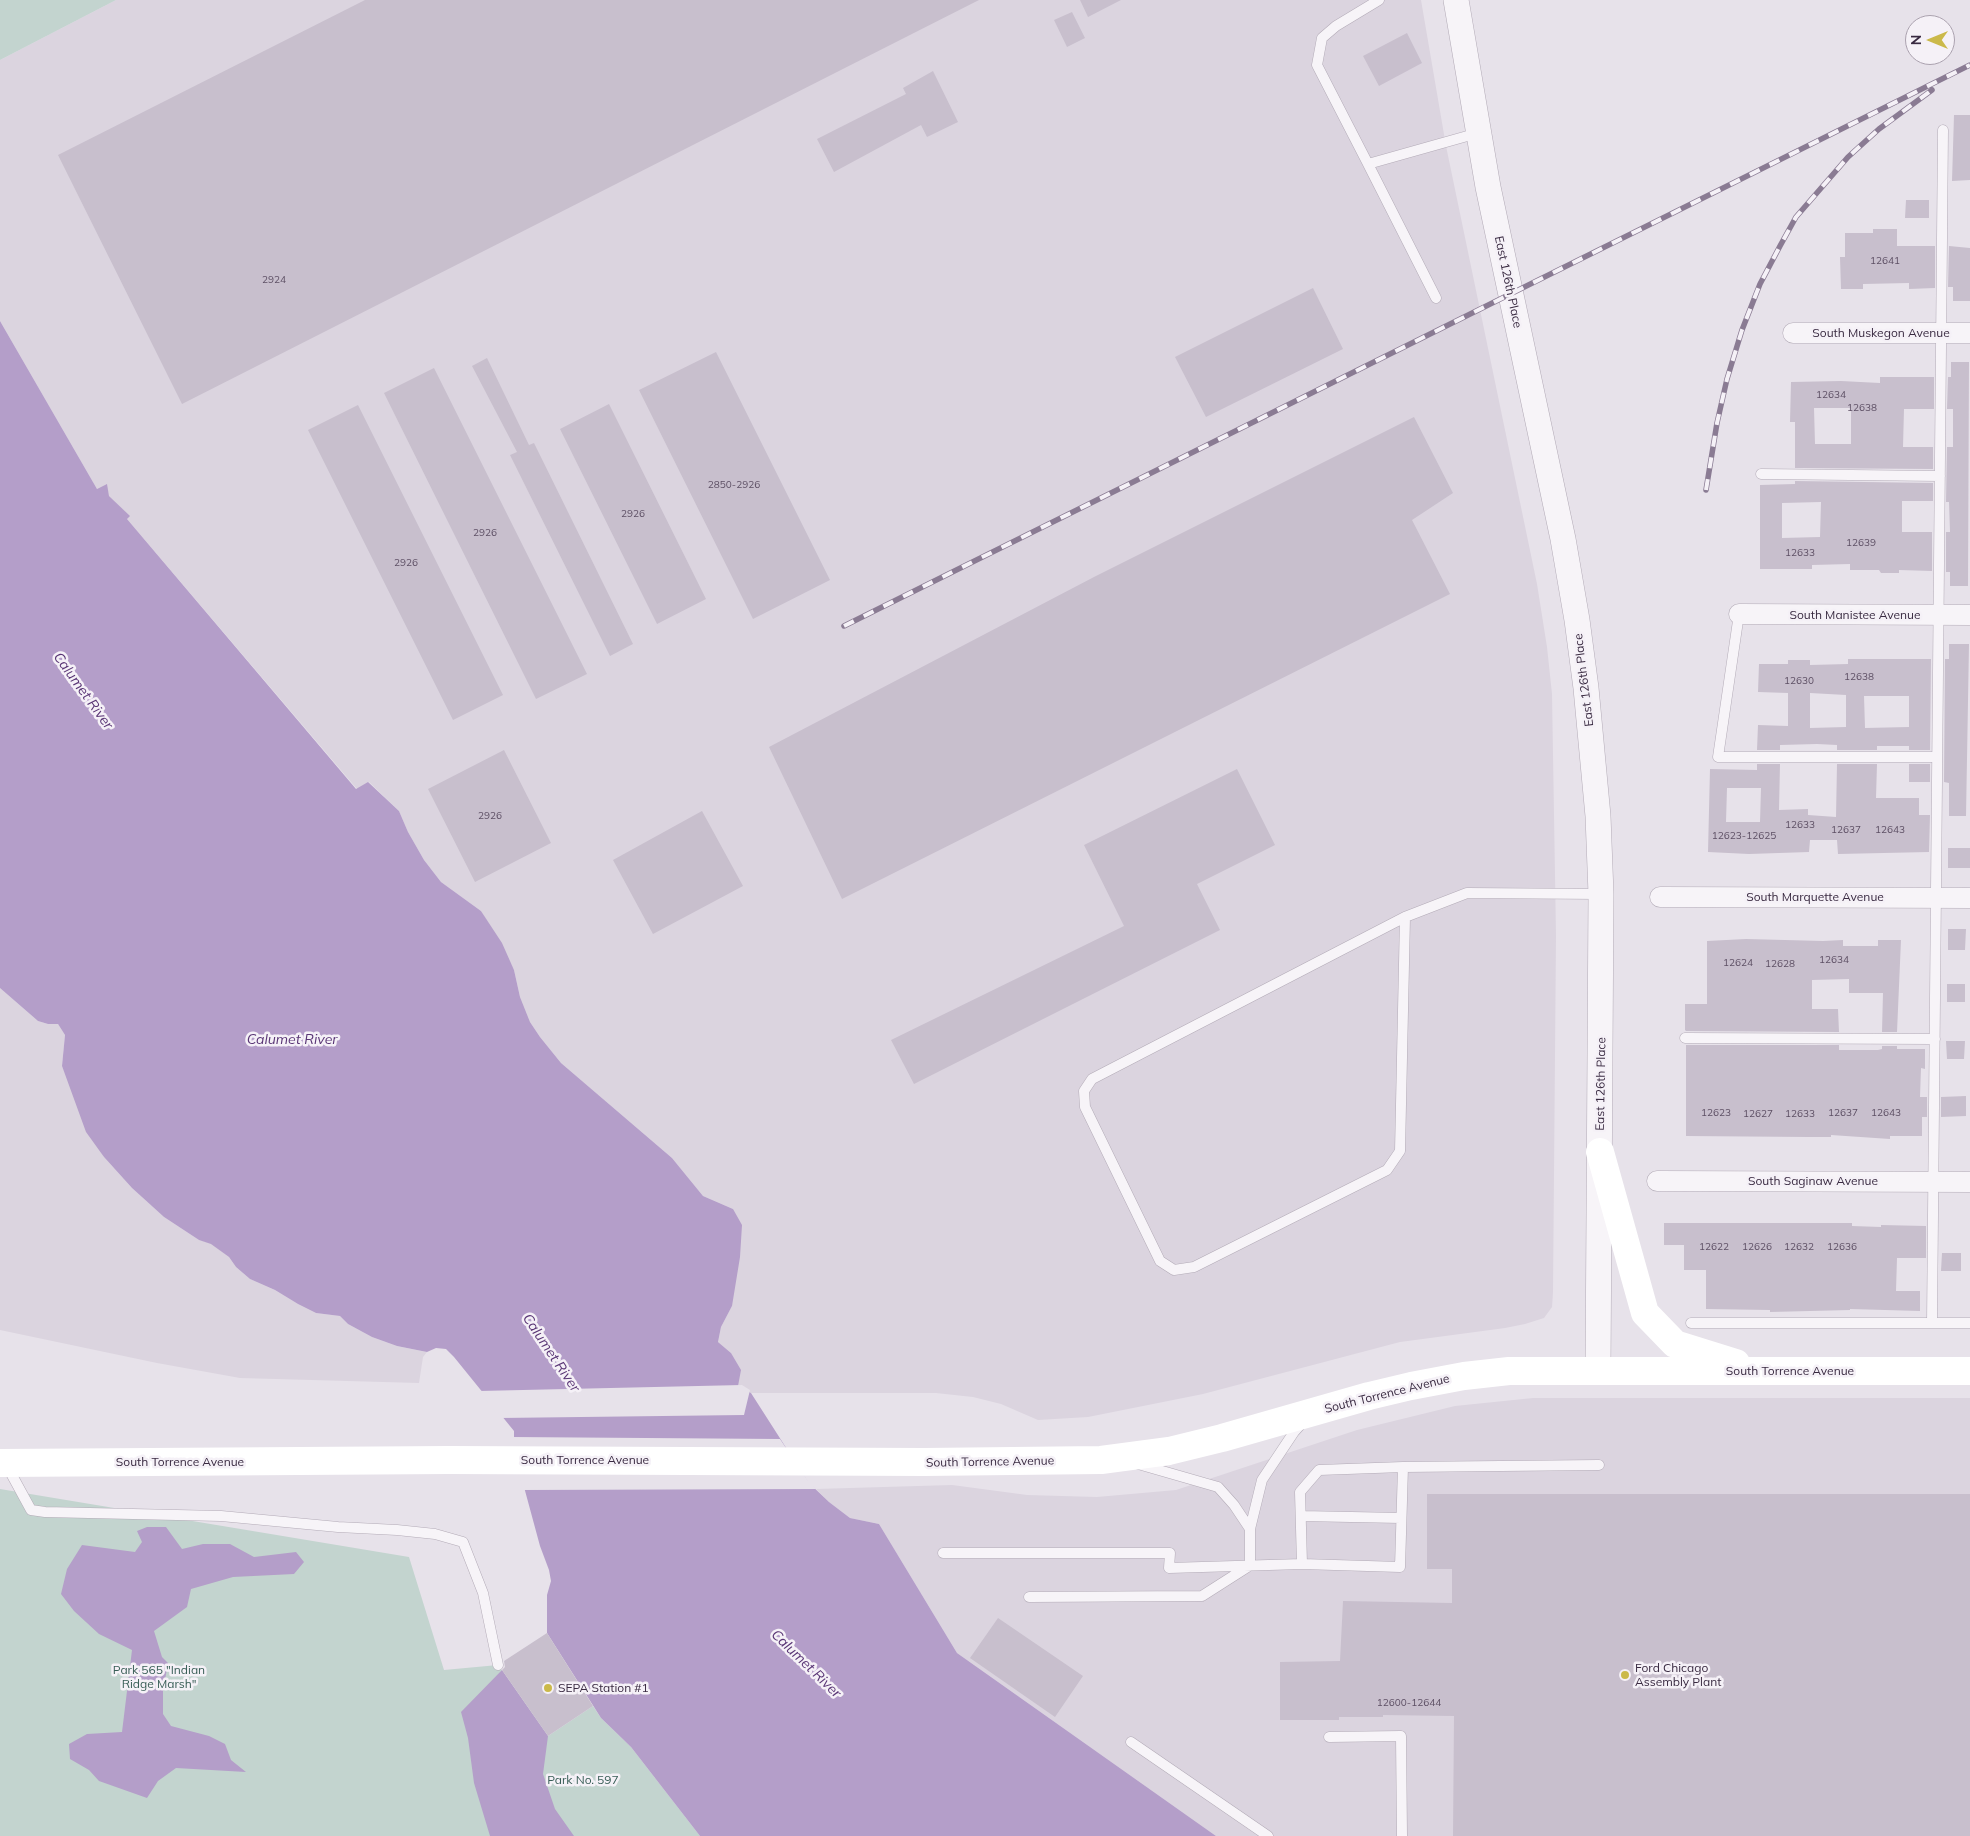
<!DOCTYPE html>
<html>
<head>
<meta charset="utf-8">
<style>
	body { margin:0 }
	#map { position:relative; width:1970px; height:1836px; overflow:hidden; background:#e7e2ea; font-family:Mulish,sans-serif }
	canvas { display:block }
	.north { position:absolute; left:1905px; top:15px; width:50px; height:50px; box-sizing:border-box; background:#f5f1f7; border:1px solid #aaa1ae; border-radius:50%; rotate:270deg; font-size:14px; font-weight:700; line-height:20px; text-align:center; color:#392a41 }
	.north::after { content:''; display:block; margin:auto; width:18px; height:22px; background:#cbb94a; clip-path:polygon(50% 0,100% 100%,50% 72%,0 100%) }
</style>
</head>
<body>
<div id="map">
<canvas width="1970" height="1836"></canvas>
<div class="north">N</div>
</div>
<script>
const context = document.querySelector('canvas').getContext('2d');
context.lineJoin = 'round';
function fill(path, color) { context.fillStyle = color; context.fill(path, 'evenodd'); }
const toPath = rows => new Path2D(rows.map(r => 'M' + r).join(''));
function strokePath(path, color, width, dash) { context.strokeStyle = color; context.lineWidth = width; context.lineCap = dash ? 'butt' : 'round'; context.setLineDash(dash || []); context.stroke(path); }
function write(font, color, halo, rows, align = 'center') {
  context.font = font + ' Mulish,sans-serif'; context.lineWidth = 5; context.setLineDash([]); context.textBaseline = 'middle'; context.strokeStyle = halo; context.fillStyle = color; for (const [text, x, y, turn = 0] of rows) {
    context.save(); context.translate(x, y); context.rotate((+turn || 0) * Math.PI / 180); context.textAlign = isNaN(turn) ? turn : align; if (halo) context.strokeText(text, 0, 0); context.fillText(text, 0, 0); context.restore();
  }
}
fill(toPath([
	[116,0,1421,0,1446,146,1537,584,1547,647,1552,694,1556,936,1553,1292,1552,1307,1544,1318,1525,1324,1505,1328,1400,1342,1203,1394,1088,1417,1038,1420,1001,1404,973,1397,936,1393,751,1393,738,1386,731,1353,718,1342,721,1327,732,1306,733,1209,703,1196,672,1158,561,1063,540,1037,530,1022,520,997,514,970,481,911,441,882,424,860,408,832,399,811,369,782,357,789,127,519,129,516,109,496,106,485,97,489,0,321,0,60],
	[0,988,38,1021,48,1024,58,1024,65,1035,62,1066,104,1157,132,1188,164,1217,199,1240,211,1243,229,1257,236,1267,250,1279,275,1290,298,1304,316,1313,340,1316,348,1324,372,1337,397,1346,427,1352,423,1357,419,1383,240,1378,157,1363,0,1330],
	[1533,1398,1970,1398,1970,1836,1216,1836,957,1653,879,1524,850,1518,829,1502,816,1489,952,1485,1027,1495,1097,1497,1176,1490,1357,1430,1455,1406]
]), '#dbd4df');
fill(toPath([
	[0,0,116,0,0,60],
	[0,1489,409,1557,444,1670,498,1665,548,1736,593,1706,601,1718,631,1747,700,1836,0,1836]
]), '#c3d4cf');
fill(toPath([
	[0,321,97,489,107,484,109,496,130,516,127,519,356,789,368,782,399,811,408,832,424,860,441,882,481,911,502,943,514,970,520,997,530,1022,540,1037,561,1063,672,1158,703,1196,733,1209,742,1225,740,1257,732,1306,721,1327,718,1342,731,1353,741,1370,738,1386,751,1393,808,1482,829,1502,850,1518,879,1524,957,1653,1216,1836,700,1836,631,1747,601,1718,547,1633,547,1595,551,1581,549,1570,540,1546,514,1450,514,1431,454,1357,446,1349,436,1348,427,1352,397,1346,372,1337,348,1324,340,1316,316,1313,298,1304,275,1290,250,1279,236,1267,229,1257,211,1244,199,1240,164,1217,132,1188,104,1157,86,1132,62,1066,65,1035,58,1024,48,1024,38,1021,0,988],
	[147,1527,166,1527,182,1549,203,1544,230,1544,254,1557,296,1552,304,1562,294,1574,233,1577,191,1589,187,1607,154,1631,162,1657,168,1663,163,1691,163,1714,171,1726,209,1736,225,1744,231,1760,246,1772,176,1768,158,1781,147,1798,99,1781,89,1770,70,1759,69,1744,87,1734,122,1732,132,1650,99,1634,74,1611,61,1594,67,1569,82,1545,135,1552,142,1542,137,1531],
	[502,1670,548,1736,543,1774,555,1809,574,1836,490,1836,474,1783,468,1738,461,1712]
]), '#b49ec9');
fill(toPath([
	[742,1385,750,1390,744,1415,500,1418,479,1391],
	[512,1437,780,1439,808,1481,816,1489,523,1490,512,1451]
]), '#e7e2ea');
fill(toPath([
	[365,0,979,0,182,404,58,155],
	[1080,0,1121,0,1088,17],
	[1072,12,1085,38,1067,47,1054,20],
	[1407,33,1422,63,1379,86,1363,56],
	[933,71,958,122,927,137,921,125,834,172,817,139,906,94,903,88],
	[1954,115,1970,115,1970,180,1952,181],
	[1906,200,1929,200,1929,218,1905,218],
	[1873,229,1897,229,1897,246,1935,246,1935,288,1909,289,1909,283,1863,284,1863,289,1841,289,1840,257,1845,257,1845,233,1873,233],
	[1949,246,1970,248,1970,301,1953,301,1953,287,1948,287],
	[1313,288,1343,349,1206,417,1175,357],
	[716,352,830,580,753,619,639,390],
	[487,358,529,445,534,443,633,644,610,656,510,455,517,452,472,366],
	[1951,362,1969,362,1968,586,1950,586,1950,572,1946,572,1946,532,1950,532,1949,502,1946,502,1947,447,1953,447,1953,409,1947,409,1948,377,1951,377],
	[434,368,587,674,536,699,384,393],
	[1880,377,1934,377,1934,409,1904,409,1903,447,1933,447,1933,469,1795,468,1795,422,1790,422,1791,382,1841,381,1880,383],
	[1814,408,1851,408,1851,444,1815,444],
	[609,404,706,599,657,624,560,429],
	[358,405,503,695,453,720,308,430],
	[1414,417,1453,493,1412,520,1450,594,842,899,769,747,1094,577],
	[1795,481,1933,483,1933,501,1902,501,1902,532,1932,532,1932,571,1899,570,1899,573,1881,573,1879,570,1850,570,1850,564,1812,565,1812,569,1760,569,1760,485,1795,484],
	[1821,502,1820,537,1782,538,1782,503],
	[1949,644,1969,644,1966,816,1949,816,1949,783,1944,782,1945,659,1949,659],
	[1848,659,1931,659,1930,750,1909,750,1909,746,1877,746,1877,750,1837,750,1837,745,1817,744,1780,745,1780,750,1757,750,1758,725,1788,726,1788,693,1758,692,1759,664,1788,664,1788,660,1810,660,1810,665,1848,664],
	[1810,693,1846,695,1846,727,1810,728],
	[1864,696,1909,696,1909,727,1865,728],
	[504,750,551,843,475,882,428,789],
	[1757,764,1780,764,1779,810,1808,809,1808,815,1836,817,1837,764,1877,764,1876,798,1919,798,1919,815,1930,815,1929,852,1838,854,1837,840,1810,840,1809,852,1749,854,1708,852,1710,769,1757,770],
	[1727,788,1761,788,1760,822,1726,822],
	[1909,764,1930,764,1930,782,1909,782],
	[1237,769,1275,845,1197,884,1220,930,914,1084,891,1040,1124,926,1084,845],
	[702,811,743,886,653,934,613,860],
	[1948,848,1970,848,1970,868,1948,868],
	[1948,929,1966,929,1965,950,1948,950],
	[1746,939,1823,941,1843,940,1843,946,1878,946,1878,940,1901,940,1897,1032,1882,1032,1883,993,1849,993,1849,979,1812,980,1812,1009,1838,1009,1839,1032,1686,1031,1685,1030,1685,1004,1707,1004,1707,941],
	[1947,984,1965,984,1965,1002,1947,1002],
	[1946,1041,1965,1041,1964,1059,1947,1059],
	[1686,1045,1839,1045,1839,1050,1878,1050,1882,1049,1882,1046,1897,1046,1897,1049,1925,1049,1925,1069,1921,1068,1920,1097,1927,1097,1927,1117,1922,1117,1922,1136,1890,1136,1890,1139,1831,1135,1831,1137,1809,1137,1686,1136],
	[1966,1096,1966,1116,1941,1117,1941,1097],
	[1664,1223,1852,1223,1852,1226,1881,1227,1881,1225,1926,1226,1926,1258,1897,1258,1896,1291,1920,1291,1920,1311,1850,1309,1850,1310,1770,1312,1770,1310,1706,1309,1706,1270,1684,1270,1684,1245,1664,1245],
	[1942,1253,1961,1253,1961,1271,1941,1271],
	[1427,1494,1970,1494,1970,1836,1453,1836,1454,1716,1383,1715,1383,1717,1339,1717,1339,1720,1280,1720,1280,1662,1340,1661,1343,1601,1452,1603,1452,1569,1427,1569],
	[998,1618,1083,1676,1055,1717,970,1658],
	[547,1633,593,1706,548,1736,502,1670,505,1667,504,1661]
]), '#c8bfcd');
const service = toPath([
	[1379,0,1336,26,1322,38,1317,65,1368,164,1478,133],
	[1368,164,1436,298],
	[1761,474,1940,476],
	[1739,614,1718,757,1937,757],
	[1405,917,1400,1151,1387,1170,1194,1267,1174,1270,1160,1261,1085,1107,1084,1091,1092,1079,1405,917,1467,893,1600,894],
	[1685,1038,1935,1039],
	[1691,1323,1970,1323],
	[1932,1323,1943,130],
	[1138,1464,1218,1487,1234,1505,1250,1529],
	[7,1466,31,1510,45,1512,221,1516,338,1527,397,1530,435,1534,463,1542,483,1593,498,1665],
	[1403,1467,1599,1465],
	[1301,1516,1401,1518],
	[943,1553,1170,1553,1169,1568,1302,1564,1400,1567,1403,1467,1319,1470,1300,1492,1302,1564],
	[1250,1565,1250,1529,1262,1480,1294,1432,1304,1421],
	[1029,1597,1202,1596,1249,1566],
	[1329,1737,1401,1736,1402,1836],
	[1131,1742,1268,1836]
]);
const minor = toPath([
	[1793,333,1970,333],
	[1739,614,1970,615],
	[1660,897,1970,898],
	[1657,1181,1970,1182]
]);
const tertiary = toPath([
	[1456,0,1488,187,1563,539,1577,620,1586,688,1598,816,1601,894,1598,1371]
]);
strokePath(service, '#b3abb7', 11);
strokePath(minor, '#b3abb7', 21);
strokePath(tertiary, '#b3abb7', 26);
strokePath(service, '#f7f4f8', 10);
strokePath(minor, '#f7f4f8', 20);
strokePath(tertiary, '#f7f4f8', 25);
strokePath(toPath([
	[1600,1152,1645,1313,1675,1344,1736,1363],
	[0,1463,449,1460,924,1462,1101,1460,1169,1451,1222,1438,1369,1396,1411,1386,1464,1376,1509,1371,1970,1371]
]), '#fff', 28);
const rail = toPath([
	[1706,490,1717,423,1727,379,1742,330,1760,284,1780,246,1796,217,1848,157,1879,129,1932,90],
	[844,626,1970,65]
]);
strokePath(rail, '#8a7b93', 5.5);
strokePath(rail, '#f5f1f7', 4, [11]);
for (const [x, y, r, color] of [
	[1625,1675,5,"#cbb94a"],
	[548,1688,5,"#cbb94a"]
]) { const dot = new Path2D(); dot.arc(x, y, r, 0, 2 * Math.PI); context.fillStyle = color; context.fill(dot); strokePath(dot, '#f5f1f7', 2); }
write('10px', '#5d4f64', null, [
	["12641",1885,261],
	["2924",274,280],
	["12634",1831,395],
	["12638",1862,408],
	["2850-2926",734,485],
	["2926",633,514],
	["2926",485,533],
	["12639",1861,543],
	["12633",1800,553],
	["2926",406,563],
	["12638",1859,677],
	["12630",1799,681],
	["2926",490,816],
	["12633",1800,825],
	["12637",1846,830],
	["12643",1890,830],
	["12623-12625",1744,836],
	["12634",1834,960],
	["12624",1738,963],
	["12628",1780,964],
	["12623",1716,1113],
	["12637",1843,1113],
	["12643",1886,1113],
	["12627",1758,1114],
	["12633",1800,1114],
	["12622",1714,1247],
	["12626",1757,1247],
	["12632",1799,1247],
	["12636",1842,1247],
	["12600-12644",1409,1703]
]);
write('12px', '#392a41', '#f5f1f7', [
	["East 126th Place",1508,282,78],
	["South Muskegon Avenue",1881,333],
	["South Manistee Avenue",1855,615],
	["East 126th Place",1584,680,-97],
	["South Marquette Avenue",1815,897],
	["East 126th Place",1601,1084,-89],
	["South Saginaw Avenue",1813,1181],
	["South Torrence Avenue",1790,1371],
	["South Torrence Avenue",1387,1394,-14],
	["South Torrence Avenue",585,1460],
	["South Torrence Avenue",180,1462],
	["South Torrence Avenue",990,1462,-1]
]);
write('12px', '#392a41', '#f5f1f7', [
	["Ford Chicago",1635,1668],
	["Assembly Plant",1635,1682],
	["SEPA Station #1",558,1688]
], 'left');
write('12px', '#385d56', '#f5f1f7', [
	["Park 565 \"Indian",159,1670],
	["Ridge Marsh\"",159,1684],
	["Park No. 597",583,1780]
]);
write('italic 14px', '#593575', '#f5f1f7', [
	["Calumet River",83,691,54],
	["Calumet River",292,1040],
	["Calumet River",551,1353,56],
	["Calumet River",806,1664,44]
]);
</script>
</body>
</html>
